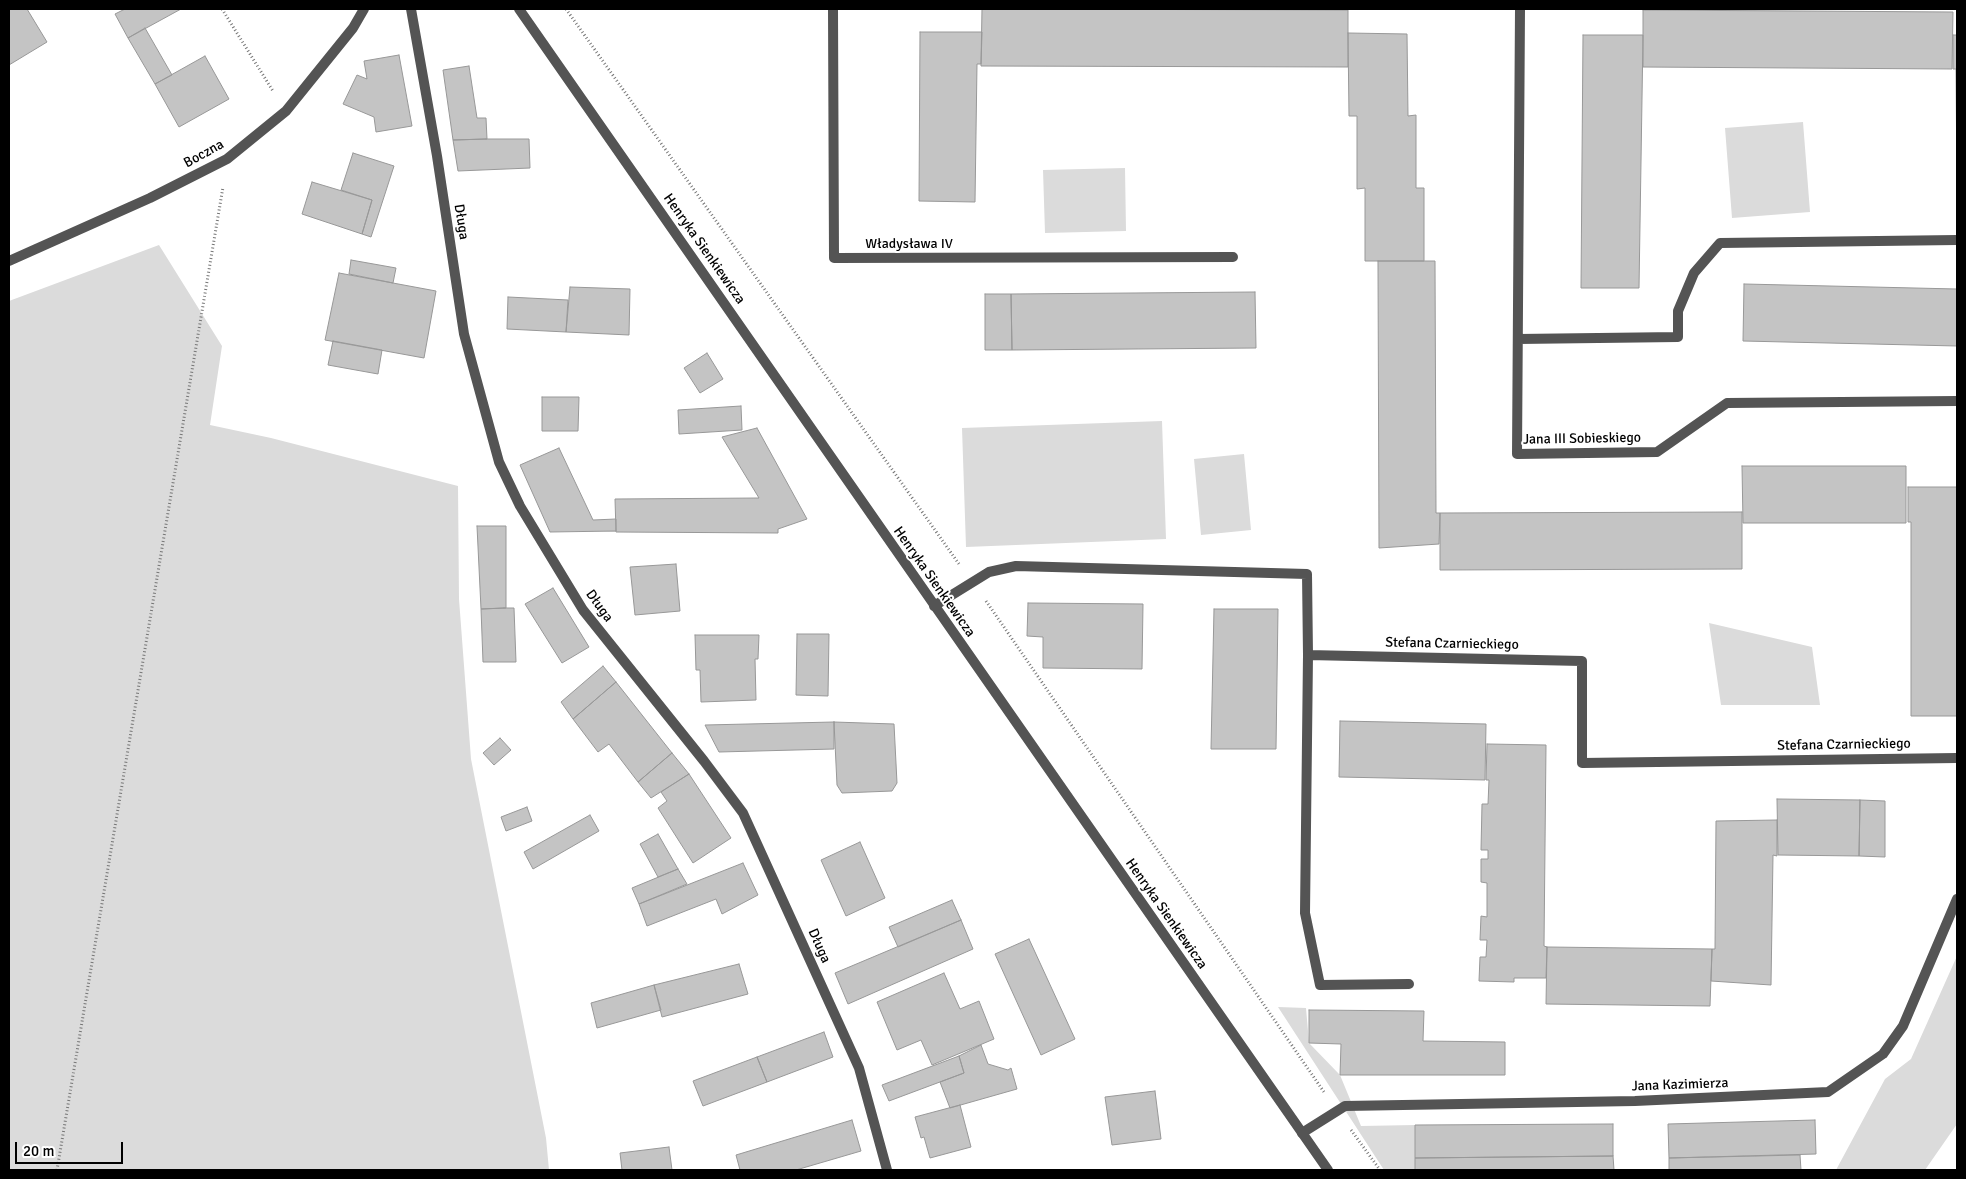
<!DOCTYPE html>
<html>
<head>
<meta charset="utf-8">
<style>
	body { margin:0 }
	#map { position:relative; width:1966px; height:1179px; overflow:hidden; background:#fff; font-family:Signika,sans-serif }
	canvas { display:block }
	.frame { position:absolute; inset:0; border:10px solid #000; pointer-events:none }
	.scale { position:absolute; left:15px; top:1142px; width:108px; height:22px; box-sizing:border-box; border:2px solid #000; border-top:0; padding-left:6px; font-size:15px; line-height:18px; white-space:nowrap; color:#000; -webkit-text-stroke:4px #fff; paint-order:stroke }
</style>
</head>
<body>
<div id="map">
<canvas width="1966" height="1179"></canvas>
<div class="frame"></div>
<div class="scale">20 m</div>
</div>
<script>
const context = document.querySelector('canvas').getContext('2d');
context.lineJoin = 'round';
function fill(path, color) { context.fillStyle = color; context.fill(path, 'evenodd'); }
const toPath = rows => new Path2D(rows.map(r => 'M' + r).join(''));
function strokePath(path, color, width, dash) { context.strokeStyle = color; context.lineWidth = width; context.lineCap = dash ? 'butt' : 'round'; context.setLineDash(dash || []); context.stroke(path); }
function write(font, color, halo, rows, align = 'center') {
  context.font = font + ' Signika,sans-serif'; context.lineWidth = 4; context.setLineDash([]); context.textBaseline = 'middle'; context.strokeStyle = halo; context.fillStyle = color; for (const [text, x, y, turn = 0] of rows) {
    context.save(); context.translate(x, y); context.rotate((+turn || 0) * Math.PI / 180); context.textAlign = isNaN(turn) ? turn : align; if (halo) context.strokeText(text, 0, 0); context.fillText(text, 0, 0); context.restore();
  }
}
fill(toPath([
	[1803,122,1810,212,1732,218,1725,128],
	[1125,168,1126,231,1045,233,1043,170],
	[159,245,222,346,210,425,271,438,458,486,459,599,471,759,546,1138,549,1170,9,1170,9,301],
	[1162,421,1166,539,966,547,962,428],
	[1244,454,1251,530,1201,535,1194,459],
	[1709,623,1812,647,1820,705,1721,705],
	[1957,956,1957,1124,1925,1170,1836,1170,1885,1079,1911,1059],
	[1278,1007,1306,1008,1309,1043,1340,1075,1361,1126,1415,1125,1415,1170,1384,1170]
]), '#dbdbdb');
const building = toPath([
	[9,9,27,9,47,42,9,65,9,9],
	[125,9,181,9,128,38,115,14,125,9],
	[982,9,1348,10,1348,67,981,66,982,9],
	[1643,10,1953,12,1952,69,1643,67,1643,10],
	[145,28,172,75,155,84,128,38,145,28],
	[920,32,982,32,981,64,977,64,975,202,919,201,920,32],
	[1348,33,1407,34,1408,116,1416,115,1416,188,1424,188,1424,261,1365,261,1365,188,1357,189,1357,116,1349,116,1348,33],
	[1583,35,1643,35,1639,288,1581,288,1583,35],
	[1953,35,1957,35,1957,190,1956,69,1953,69,1953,35],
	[399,55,412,126,376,132,374,117,343,104,357,75,367,79,364,61,399,55],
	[205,56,229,99,179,127,155,84,205,56],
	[469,66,477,118,486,118,487,139,453,140,443,70,469,66],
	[486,139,529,139,530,168,458,171,453,140,486,139],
	[353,153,394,166,371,237,362,234,372,200,341,190,353,153],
	[312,182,372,200,362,234,302,214,312,182],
	[351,260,396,268,393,283,349,274,351,260],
	[1378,261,1435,261,1436,513,1440,513,1439,544,1379,548,1378,261],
	[339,273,436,291,424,358,325,340,339,273],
	[1744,284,1957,289,1957,346,1743,341,1744,284],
	[570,287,630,289,629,335,566,332,570,287],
	[1255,292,1256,348,1012,350,1011,294,1255,292],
	[985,294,1011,294,1012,350,985,350,985,294],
	[508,297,568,300,566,332,507,329,508,297],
	[333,341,382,350,378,374,328,365,333,341],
	[707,353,723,379,700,393,684,368,707,353],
	[542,397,579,397,578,431,542,431,542,397],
	[741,406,742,430,679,434,678,410,741,406],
	[757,428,807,519,778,529,778,533,616,532,615,499,759,498,722,437,757,428],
	[559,448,593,520,616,519,616,531,550,532,520,465,559,448],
	[1742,466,1906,466,1906,523,1743,523,1742,466],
	[1908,487,1957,487,1957,716,1911,716,1911,522,1908,522,1908,487],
	[1742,512,1742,569,1440,570,1440,513,1742,512],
	[477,526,506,526,506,608,481,609,477,526],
	[676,564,680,611,635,615,630,567,676,564],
	[553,588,589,647,562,663,525,604,553,588],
	[1028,603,1143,604,1142,669,1043,668,1043,637,1027,636,1028,603],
	[504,608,514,608,516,662,483,662,481,609,504,608],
	[1214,609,1278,609,1276,749,1211,749,1214,609],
	[797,634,829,634,828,696,796,695,797,634],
	[695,635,759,635,758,659,755,659,756,700,701,702,700,670,696,670,695,635],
	[603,666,616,682,573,719,561,702,603,666],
	[616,682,672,753,638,782,609,744,598,752,573,719,616,682],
	[1340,721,1486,724,1485,780,1339,777,1340,721],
	[834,722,834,749,719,752,705,725,834,722],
	[834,722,894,724,897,783,892,791,842,793,837,785,834,722],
	[500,738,511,750,494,765,483,753,500,738],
	[1487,744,1546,745,1544,946,1547,947,1546,978,1514,978,1514,982,1479,981,1480,957,1486,957,1487,940,1480,940,1481,916,1487,917,1487,883,1481,882,1481,859,1488,859,1488,850,1481,850,1482,804,1488,804,1489,780,1486,780,1487,744],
	[672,753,689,774,651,798,638,782,672,753],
	[689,774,731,838,693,863,658,808,667,801,661,792,689,774],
	[1777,799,1860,800,1859,856,1778,855,1777,799],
	[1860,800,1885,801,1885,857,1859,856,1860,800],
	[527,807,532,821,506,831,501,817,527,807],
	[590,815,599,831,533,869,524,852,590,815],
	[1777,820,1777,856,1773,855,1771,985,1711,981,1712,949,1715,949,1716,821,1777,820],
	[658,834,678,869,658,877,640,844,658,834],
	[860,842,885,898,846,916,821,860,860,842],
	[743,863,758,895,722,914,716,899,647,926,639,904,743,863],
	[678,869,687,884,639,904,632,888,678,869],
	[952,900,961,920,898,947,889,927,952,900],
	[961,920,973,949,848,1004,835,973,961,920],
	[1029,939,1075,1039,1041,1055,995,954,1029,939],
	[1547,947,1712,949,1710,1006,1546,1004,1547,947],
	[739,964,748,994,662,1017,654,985,739,964],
	[944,973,960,1009,979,1001,994,1039,932,1065,921,1040,897,1050,877,1002,944,973],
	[654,985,661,1010,597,1028,591,1003,654,985],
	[1309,1010,1424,1011,1423,1041,1505,1042,1505,1075,1340,1075,1341,1044,1309,1043,1309,1010],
	[824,1032,833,1057,767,1082,757,1057,824,1032],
	[981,1045,988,1064,1008,1070,1011,1068,1017,1089,950,1108,940,1082,964,1073,959,1056,981,1045],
	[959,1056,964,1073,889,1101,882,1085,959,1056],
	[757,1057,767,1082,703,1106,693,1081,757,1057],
	[1155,1091,1161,1139,1112,1145,1105,1097,1155,1091],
	[960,1105,971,1147,930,1158,924,1137,921,1138,915,1117,960,1105],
	[852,1120,861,1151,796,1170,740,1170,736,1155,852,1120],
	[1815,1120,1816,1154,1669,1158,1668,1124,1815,1120],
	[1613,1124,1613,1156,1415,1158,1415,1125,1613,1124],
	[669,1147,672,1170,622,1170,620,1153,669,1147],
	[1800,1155,1801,1170,1669,1170,1669,1158,1800,1155],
	[1613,1156,1614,1170,1415,1170,1415,1158,1613,1156]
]);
fill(building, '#c4c4c4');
strokePath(building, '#989898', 1);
strokePath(toPath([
	[222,9,273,91],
	[566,9,959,564],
	[986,601,1324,1092],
	[1351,1130,1380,1170],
	[57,1170,223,187]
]), '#767676', 3, [1, 2.5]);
strokePath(toPath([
	[411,9,437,156,464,334,499,462,520,506,583,610,704,761,743,813,859,1068,887,1170],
	[833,9,834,258,1233,257],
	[1520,9,1517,454,1657,452,1727,403,1957,401],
	[9,261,150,198,227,159,286,111,353,28,364,9],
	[1518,339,1678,337,1678,311,1694,273,1720,243,1957,240],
	[934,606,989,572,1016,566,1307,574,1308,655,1582,661,1582,763,1957,758],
	[1308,655,1305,913,1320,985,1409,984],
	[1302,1133,1345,1106,1635,1101,1828,1092,1883,1054,1903,1026,1957,899]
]), '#545454', 10);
strokePath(toPath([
	[519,9,1328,1170]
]), '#545454', 10);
write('14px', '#000', '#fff', [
	["Boczna",204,154,-29],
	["Długa",461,222,81],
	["Władysława IV",909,244],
	["Henryka Sienkiewicza",704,249,55],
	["Jana III Sobieskiego",1582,439,-1],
	["Henryka Sienkiewicza",934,582,55],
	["Długa",599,606,54],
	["Stefana Czarnieckiego",1452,644,1],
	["Stefana Czarnieckiego",1844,745,-1],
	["Henryka Sienkiewicza",1166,914,55],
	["Długa",819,946,66],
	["Jana Kazimierza",1680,1085,-2]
]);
</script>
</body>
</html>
